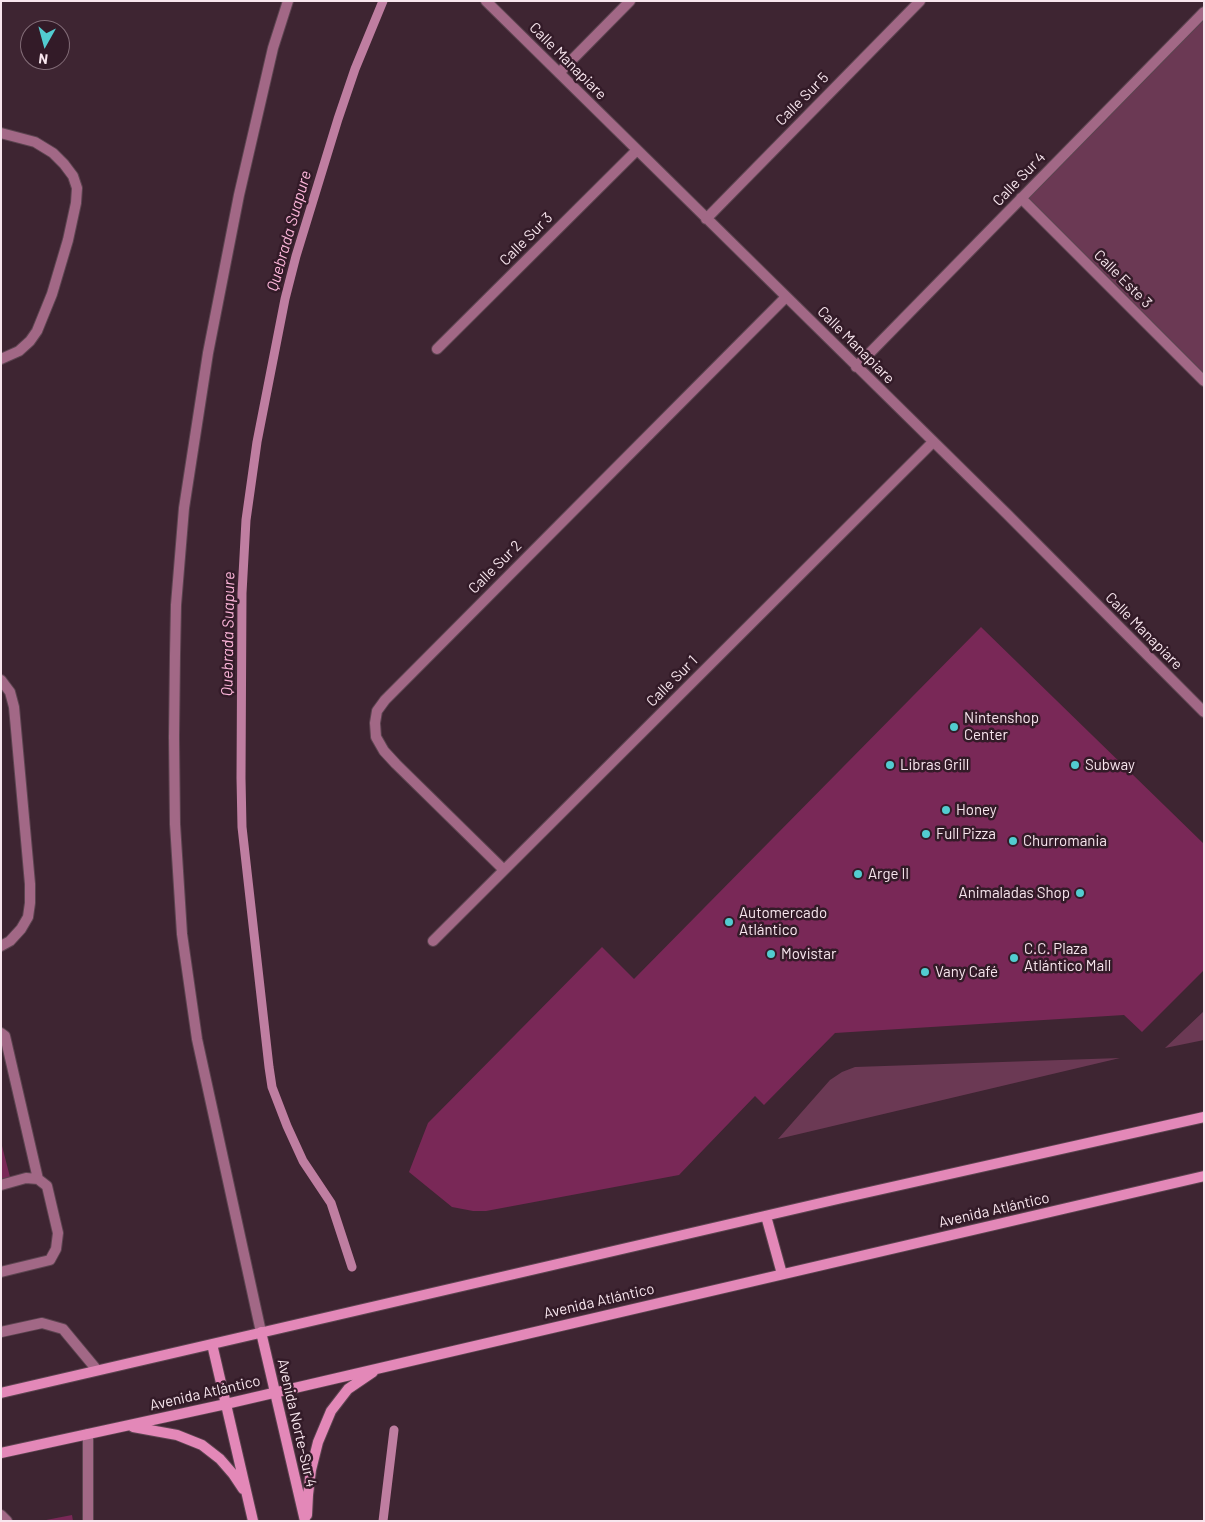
<!DOCTYPE html>
<html>
<head>
<meta charset="utf-8">
<style>
	body { margin:0 }
	#map { position:relative; width:1205px; height:1522px; overflow:hidden; background:#3e2532; font-family:Barlow,sans-serif }
	canvas { display:block }
	.frame { position:absolute; inset:0; border:2px solid #f8e6ee; pointer-events:none }
	.north { position:absolute; left:20px; top:20px; width:50px; height:50px; box-sizing:border-box; background:#331b28; border:1px solid #826c77; border-radius:50%; rotate:187deg; font-size:14px; font-weight:700; line-height:20px; text-align:center; color:#f8e6ee }
	.north::after { content:''; display:block; margin:auto; width:18px; height:22px; background:#52ccd0; clip-path:polygon(50% 0,100% 100%,50% 72%,0 100%) }
</style>
</head>
<body>
<div id="map">
<canvas width="1205" height="1522"></canvas>
<div class="frame"></div>
<div class="north">N</div>
</div>
<script>
const context = document.querySelector('canvas').getContext('2d');
context.lineJoin = 'round';
function fill(path, color) { context.fillStyle = color; context.fill(path, 'evenodd'); }
const toPath = rows => new Path2D(rows.map(r => 'M' + r).join(''));
function strokePath(path, color, width, dash) { context.strokeStyle = color; context.lineWidth = width; context.lineCap = dash ? 'butt' : 'round'; context.setLineDash(dash || []); context.stroke(path); }
function write(font, color, halo, rows, align = 'center') {
  context.font = font + ' Barlow,sans-serif'; context.lineWidth = 5; context.setLineDash([]); context.textBaseline = 'middle'; context.strokeStyle = halo; context.fillStyle = color; for (const [text, x, y, turn = 0] of rows) {
    context.save(); context.translate(x, y); context.rotate((+turn || 0) * Math.PI / 180); context.textAlign = isNaN(turn) ? turn : align; if (halo) context.strokeText(text, 0, 0); context.fillText(text, 0, 0); context.restore();
  }
}
fill(toPath([
	[1204,12,1204,381,1021,198],
	[1204,1011,1204,1040,1165,1048],
	[1120,1058,778,1139,830,1080,842,1072,855,1067]
]), '#6b3954');
strokePath(toPath([
	[352,1267,331,1203,303,1161,287,1126,272,1087,269,1067,242,827,241,778,242,593,246,520,257,442,285,299,296,256,338,119,355,69,383,1],
	[383,1521,394,1430]
]), '#bf7ea1', 9);
fill(toPath([
	[981,627,1204,844,1204,970,1142,1032,1124,1015,835,1033,764,1105,755,1096,679,1175,486,1211,473,1211,452,1207,409,1172,428,1123,602,947,634,979],
	[1,1142,10,1177,1,1180],
	[72,1515,73,1521,46,1521,46,1520]
]), '#792857');
const service = toPath([
	[1,1033,5,1036,38,1179],
	[1,1185,26,1178,38,1179,47,1186,58,1233,56,1249,50,1260,1,1272],
	[1,1332,42,1323,63,1329,97,1370],
	[88,1434,88,1521],
	[1,1515,7,1521]
]);
const minor = toPath([
	[486,1,1007,514,1204,712],
	[559,73,630,1],
	[1,133,35,142,53,153,64,164,73,176,77,188,76,203,68,240,52,294,37,331,30,341,19,351,1,359],
	[1021,198,1204,381],
	[706,219,920,1],
	[437,349,637,150],
	[856,367,1204,12],
	[1,680,10,692,14,707,30,884,30,903,28,917,21,929,10,941,1,946],
	[504,870,396,764,384,751,376,737,375,723,377,711,385,700,786,297],
	[433,941,933,442],
	[261,1332,197,1039,182,934,175,824,174,737,175,655,176,605,184,508,208,353,239,195,273,48,288,1]
]);
const secondary = toPath([
	[766,1216,782,1274],
	[261,1332,305,1521],
	[212,1344,253,1521],
	[1,1393,838,1199,1204,1117],
	[133,1427,177,1435,202,1445,220,1459,233,1474,243,1489],
	[1,1453,226,1404,1204,1176],
	[307,1515,308,1495,311,1470,318,1442,331,1411,348,1389,373,1372]
]);
strokePath(service, '#5c4450', 12);
strokePath(minor, '#5c4450', 12);
strokePath(secondary, '#5c4450', 12);
strokePath(service, '#a26886', 10);
strokePath(minor, '#a26886', 10);
strokePath(secondary, '#e388b8', 10);
for (const [x, y, r, color] of [
	[954,727,5,"#52ccd0"],
	[890,765,5,"#52ccd0"],
	[1075,765,5,"#52ccd0"],
	[946,810,5,"#52ccd0"],
	[926,834,5,"#52ccd0"],
	[1013,841,5,"#52ccd0"],
	[858,874,5,"#52ccd0"],
	[1080,893,5,"#52ccd0"],
	[729,922,5,"#52ccd0"],
	[771,954,5,"#52ccd0"],
	[1014,958,5,"#52ccd0"],
	[925,972,5,"#52ccd0"]
]) { const dot = new Path2D(); dot.arc(x, y, r, 0, 2 * Math.PI); context.fillStyle = color; context.fill(dot); strokePath(dot, '#331b28', 2); }
write('15px', '#f8e6ee', '#331b28', [
	["Calle Manapiare",568,61,45],
	["Calle Sur 5",802,99,-45],
	["Calle Sur 4",1019,179,-46],
	["Calle Sur 3",526,239,-45],
	["Calle Este 3",1123,279,45],
	["Calle Manapiare",856,345,45],
	["Calle Sur 2",495,567,-45],
	["Calle Manapiare",1144,631,45],
	["Calle Sur 1",672,681,-45],
	["Avenida Atlántico",994,1210,-13],
	["Avenida Atlántico",599,1301,-13],
	["Avenida Atlántico",205,1393,-13],
	["Avenida Norte-Sur 4",297,1423,77]
]);
write('15px', '#f8e6ee', '#331b28', [
	["Nintenshop",964,718],
	["Center",964,735],
	["Libras Grill",900,765],
	["Subway",1085,765],
	["Honey",956,810],
	["Full Pizza",936,834],
	["Churromania",1023,841],
	["Arge II",868,874],
	["Animaladas Shop",1070,893,"right"],
	["Automercado",739,913],
	["Atlántico",739,930],
	["C.C. Plaza",1024,949],
	["Atlántico Mall",1024,966],
	["Movistar",781,954],
	["Vany Café",935,972]
], 'left');
write('italic 16px', '#feb7db', '#331b28', [
	["Quebrada Suapure",289,231,-74],
	["Quebrada Suapure",228,634,-89]
]);
</script>
</body>
</html>
